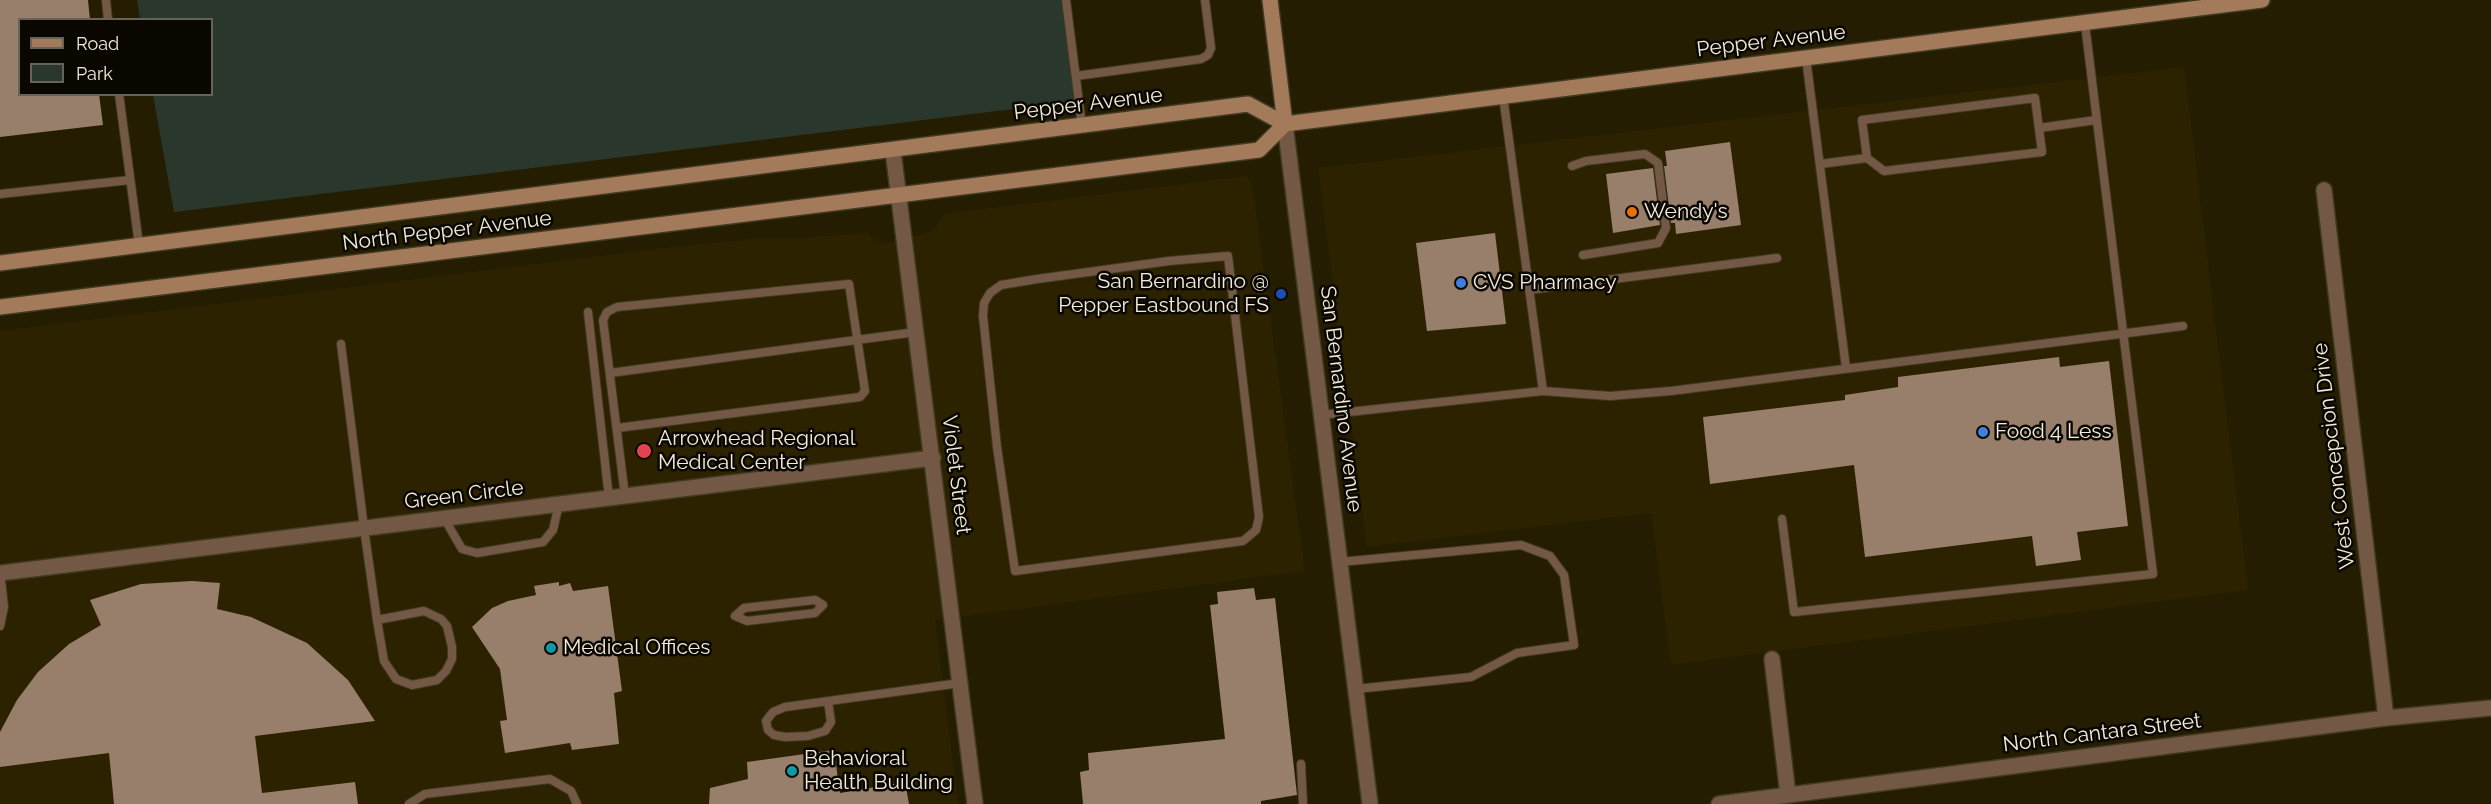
<!DOCTYPE html>
<html>
<head>
<meta charset="utf-8">
<style>
	body { margin:0 }
	#map { position:relative; width:2491px; height:804px; overflow:hidden; background:#241d01; font-family:Raleway,sans-serif }
	canvas { display:block }
	.legend { position:absolute; left:18px; top:18px; width:195px; height:78px; box-sizing:border-box; background:#0a0701; border:2px solid #666358; margin:0; padding:8px 10px; list-style:none; font-size:18px; color:#f1ecdb }
	.legend li { display:flex; align-items:center; gap:12px; height:30px }
	.legend b { width:30px; border:2px solid #666358 }
</style>
</head>
<body>
<div id="map">
<canvas width="2491" height="804"></canvas>
<ul class="legend">
<li><b style="height:8px;background:#a47b5a"></b>Road</li>
<li><b style="height:16px;background:#2a372c"></b>Park</li>
</ul>
</div>
<script>
const context = document.querySelector('canvas').getContext('2d');
context.lineJoin = 'round';
function fill(path, color) { context.fillStyle = color; context.fill(path, 'evenodd'); }
const toPath = rows => new Path2D(rows.map(r => 'M' + r).join(''));
function strokePath(path, color, width, dash) { context.strokeStyle = color; context.lineWidth = width; context.lineCap = dash ? 'butt' : 'round'; context.setLineDash(dash || []); context.stroke(path); }
function write(font, color, halo, rows, align = 'center') {
  context.font = font + ' Raleway,sans-serif'; context.lineWidth = 5; context.setLineDash([]); context.textBaseline = 'middle'; context.strokeStyle = halo; context.fillStyle = color; for (const [text, x, y, turn = 0] of rows) {
    context.save(); context.translate(x, y); context.rotate((+turn || 0) * Math.PI / 180); context.textAlign = isNaN(turn) ? turn : align; if (halo) context.strokeText(text, 0, 0); context.fillText(text, 0, 0); context.restore();
  }
}
fill(toPath([
	[2184,67,2248,590,1671,665,1651,513,1367,547,1318,168],
	[1247,176,1252,184,1305,571,935,620,958,804,0,804,0,331,672,247,762,238,800,238,867,233,882,244,933,231,944,214]
]), '#2c2200');
fill(toPath([
	[137,0,1063,0,1079,101,174,212,153,95,212,94,212,20,140,19]
]), '#2a372c');
fill(toPath([
	[0,0,88,0,90,20,20,20,20,94,99,94,103,125,0,137],
	[1730,142,1741,225,1676,234,1675,223,1671,223,1664,166,1667,166,1665,151],
	[1653,168,1660,225,1613,233,1606,174],
	[1495,233,1506,324,1427,331,1416,243],
	[2059,357,2060,367,2109,361,2128,526,2077,532,2081,560,2036,566,2032,536,1865,557,1854,465,1710,484,1703,417,1845,400,1845,395,1898,387,1898,377],
	[192,581,220,583,217,609,251,617,307,643,348,680,375,721,255,736,262,793,355,782,358,804,114,804,109,753,0,767,0,732,17,700,38,672,69,644,101,625,90,600,141,584],
	[559,582,559,586,570,583,573,591,608,586,622,691,614,693,619,744,572,750,570,743,505,753,500,721,507,720,500,669,472,627,492,608,508,601,536,595,534,586],
	[1254,588,1256,600,1275,598,1297,795,1261,801,1261,804,1083,804,1080,772,1089,770,1088,753,1225,739,1210,605,1218,604,1217,592],
	[834,750,840,793,905,782,909,804,709,804,710,788,748,779,747,762]
]), '#987f6c');
const service = toPath([
	[106,0,108,20],
	[1066,0,1082,126],
	[1806,58,1846,368],
	[1076,76,1201,59,1208,55,1211,48,1205,0],
	[119,94,139,245],
	[1503,96,1543,391],
	[2039,128,2096,120],
	[1820,164,1867,158,1884,171,2042,152,2035,98,1862,120,1867,158],
	[1572,166,1586,161,1645,154,1658,163,1666,228,1658,243,1583,255],
	[0,194,130,180],
	[1228,256,1259,517,1256,530,1243,541,1015,571,997,447,983,316,984,303,990,293,1001,285,1037,279,1169,261,1228,256],
	[1529,290,1777,258],
	[588,312,609,498],
	[341,344,364,528,377,620,384,661,396,679,412,685,437,680,446,671,452,659,452,647,447,626,441,619,424,611,377,620],
	[610,373,916,332],
	[1321,415,1543,391,1610,396,1671,391,2183,326],
	[617,428,860,397,865,391,849,284,617,307,607,312,603,320,625,496],
	[444,518,462,549,477,553,543,542,553,530,559,504],
	[1782,519,1794,612,2153,574,2085,24],
	[1340,562,1521,545,1550,556,1564,575,1574,645,1517,653,1471,677,1356,689],
	[815,600,823,605,815,613,747,621,735,616,744,608,815,600],
	[0,626,4,607,0,571],
	[828,701,831,722,825,731,808,736,785,737,774,735,768,730,766,721,773,712,785,707,960,683],
	[1301,764,1303,804],
	[409,804,425,794,550,779,571,791,577,804]
]);
const minor = toPath([
	[893,151,975,804],
	[2324,190,2386,718],
	[0,573,933,458],
	[1772,659,1788,795],
	[1719,804,2386,718,2491,708]
]);
const tertiary = toPath([
	[1285,124,1370,804]
]);
const secondary = toPath([
	[1270,0,1285,124],
	[0,263,1248,104,1285,124,2262,0],
	[0,307,1259,150,1285,124]
]);
strokePath(service, '#413a20', 10);
strokePath(minor, '#413a20', 18);
strokePath(tertiary, '#413a20', 18);
strokePath(secondary, '#413a20', 18);
strokePath(service, '#735945', 8);
strokePath(minor, '#735945', 15);
strokePath(tertiary, '#735945', 15);
strokePath(secondary, '#a47b5a', 15);
for (const [x, y, r, color] of [
	[1632,212,6,"#e8710a"],
	[1461,283,6,"#3f7fe0"],
	[1281,294,6,"#1a4fb4"],
	[1983,432,6,"#3f7fe0"],
	[644,451,8,"#e0444e"],
	[551,648,6,"#0f9aa8"],
	[792,771,6,"#0f9aa8"]
]) { const dot = new Path2D(); dot.arc(x, y, r, 0, 2 * Math.PI); context.fillStyle = color; context.fill(dot); strokePath(dot, '#0a0701', 2); }
write('21px', '#f1ecdb', '#0a0701', [
	["Pepper Avenue",1771,41,-7],
	["Pepper Avenue",1088,104,-7],
	["North Pepper Avenue",447,231,-7],
	["San Bernardino Avenue",1341,399,83],
	["West Concepcion Drive",2334,456,-97],
	["Violet Street",956,475,83],
	["Green Circle",464,495,-7],
	["North Cantara Street",2102,733,-7]
]);
write('21px', '#f1ecdb', '#0a0701', [
	["Wendy's",1644,212],
	["San Bernardino @",1269,282,"right"],
	["Pepper Eastbound FS",1269,306,"right"],
	["CVS Pharmacy",1473,283],
	["Food 4 Less",1995,432],
	["Arrowhead Regional",658,439],
	["Medical Center",658,463],
	["Medical Offices",563,648],
	["Behavioral",804,759],
	["Health Building",804,783]
], 'left');
</script>
</body>
</html>
